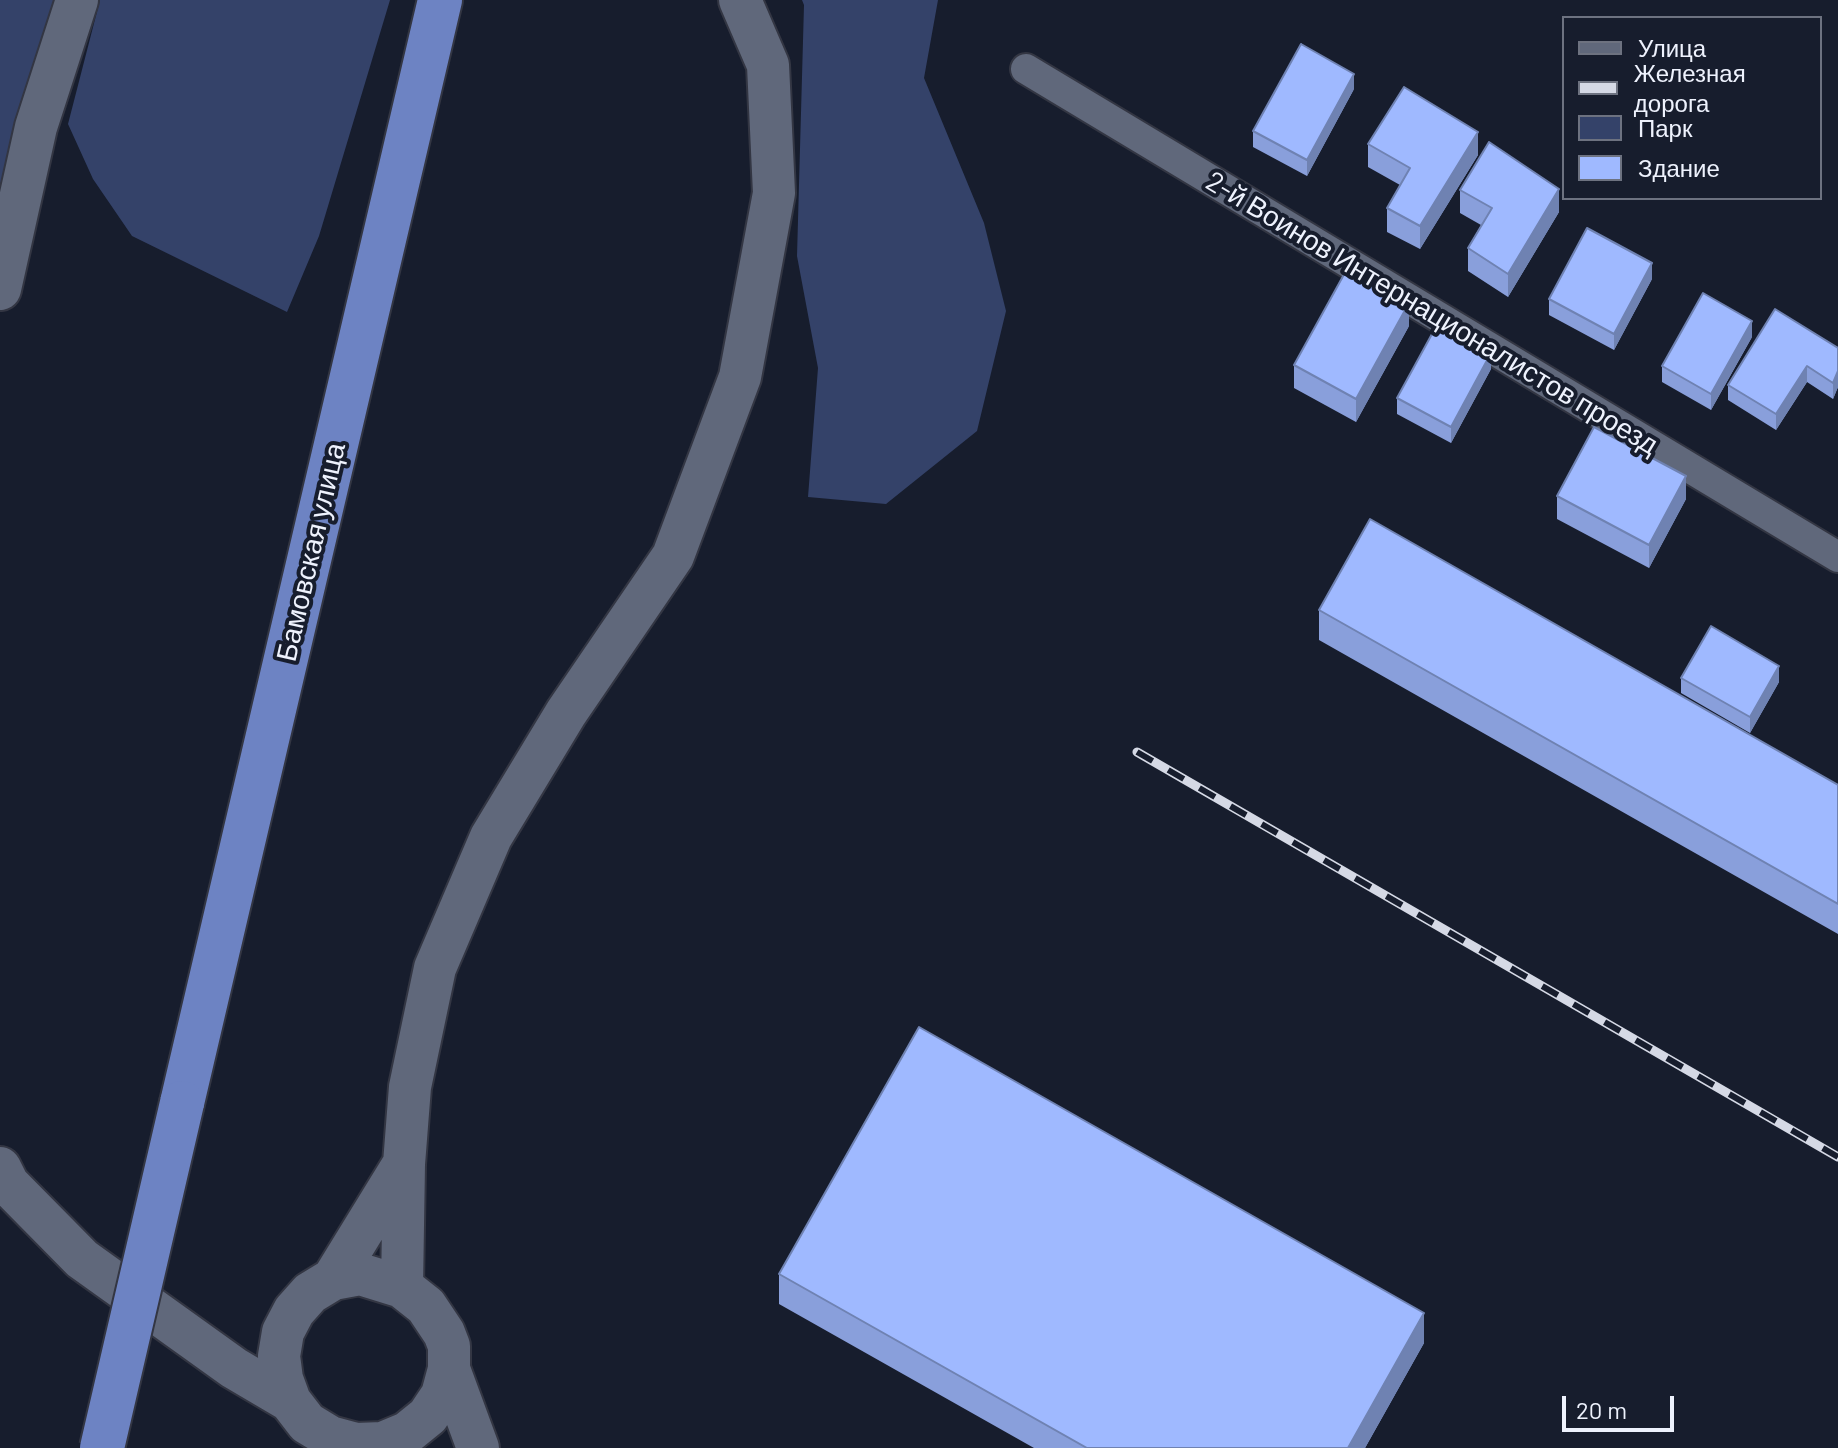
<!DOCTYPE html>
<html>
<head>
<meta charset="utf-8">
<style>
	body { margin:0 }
	#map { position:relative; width:1838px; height:1448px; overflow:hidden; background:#171d2d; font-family:Barlow,sans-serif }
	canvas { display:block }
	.legend { position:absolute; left:1562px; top:16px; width:260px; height:184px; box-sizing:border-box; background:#171d2d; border:2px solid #6d7280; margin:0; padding:10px 14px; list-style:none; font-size:24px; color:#eef2fd }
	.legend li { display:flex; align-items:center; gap:16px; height:40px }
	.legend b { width:40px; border:2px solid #6d7280 }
	.scale { position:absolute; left:1562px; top:1396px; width:112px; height:36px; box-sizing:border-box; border:4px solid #eef2fd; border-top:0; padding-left:10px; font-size:24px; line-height:28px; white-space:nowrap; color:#eef2fd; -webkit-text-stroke:6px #171d2d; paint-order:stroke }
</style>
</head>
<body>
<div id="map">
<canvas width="1838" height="1448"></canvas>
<ul class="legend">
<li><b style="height:10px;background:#60687b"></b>Улица</li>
<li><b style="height:10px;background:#d5d9e5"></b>Железная дорога</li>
<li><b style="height:22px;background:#344269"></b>Парк</li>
<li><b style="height:22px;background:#9fb9ff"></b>Здание</li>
</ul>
<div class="scale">20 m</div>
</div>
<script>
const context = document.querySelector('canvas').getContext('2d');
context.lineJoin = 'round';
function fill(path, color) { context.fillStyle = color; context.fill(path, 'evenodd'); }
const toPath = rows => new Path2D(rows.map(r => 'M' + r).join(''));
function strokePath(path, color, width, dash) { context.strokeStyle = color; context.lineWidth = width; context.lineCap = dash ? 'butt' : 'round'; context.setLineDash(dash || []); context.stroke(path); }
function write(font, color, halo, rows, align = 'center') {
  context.font = font + ' Barlow,sans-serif'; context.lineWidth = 8; context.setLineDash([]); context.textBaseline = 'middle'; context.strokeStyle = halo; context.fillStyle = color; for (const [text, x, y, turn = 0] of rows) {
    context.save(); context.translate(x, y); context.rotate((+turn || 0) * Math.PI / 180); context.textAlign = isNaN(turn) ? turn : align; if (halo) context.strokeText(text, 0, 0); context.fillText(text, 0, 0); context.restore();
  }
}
fill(toPath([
	[0,0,55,0,0,200],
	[100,0,390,0,319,236,287,312,132,236,93,179,68,124],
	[802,0,938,0,924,78,984,223,1006,311,977,431,886,504,808,497,818,368,797,256,804,5]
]), '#344269');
const street = toPath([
	[1026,69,1838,557]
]);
const secondary = toPath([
	[0,289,36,127,77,0],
	[0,1168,8,1184,82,1259,234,1368,290,1401],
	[333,1279,403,1165],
	[402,1287,404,1164,410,1087,435,968,491,837,566,713,673,556,740,377,774,193,768,65,740,0],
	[449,1369,478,1448],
	[356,1444,383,1443,407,1433,428,1416,442,1395,449,1369,449,1346,444,1333,426,1306,402,1287,360,1274,333,1279,310,1293,294,1311,283,1332,279,1356,282,1379,290,1401,307,1423,330,1437,356,1444,361,1448]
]);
const highway = toPath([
	[182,1103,440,0]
]);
strokePath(street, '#333643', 34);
strokePath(secondary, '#333643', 46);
strokePath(highway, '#333643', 48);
strokePath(street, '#60687b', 30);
strokePath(secondary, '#60687b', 42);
strokePath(highway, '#6d83c3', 44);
const rail = toPath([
	[1137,752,1838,1157]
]);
strokePath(rail, '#d5d9e5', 9);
strokePath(rail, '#171d2d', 6, [18]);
const highwayBridge = toPath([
	[102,1448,182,1103]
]);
strokePath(highwayBridge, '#333643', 48, []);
strokePath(highwayBridge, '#6d83c3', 44);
fill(toPath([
	[1354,89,1307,176,1253,147,1253,131],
	[1368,144,1478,155,1420,249,1387,232,1387,208,1400,185,1368,167],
	[1460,190,1559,212,1508,297,1468,271,1468,248,1481,225,1460,213],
	[1652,279,1614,350,1549,315,1549,299],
	[1409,326,1356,422,1294,388,1294,365],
	[1752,337,1711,410,1662,382,1662,366],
	[1838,348,1838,387,1833,399,1807,382,1776,430,1728,400,1728,385],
	[1491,369,1451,443,1397,414,1397,398],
	[1557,496,1686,499,1649,568,1557,519],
	[1319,610,1838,785,1838,934,1319,640],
	[1681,678,1779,682,1750,733,1681,693],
	[779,1274,1424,1343,1365,1448,1034,1448,779,1304]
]), '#899fdb');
fill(toPath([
	[1354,74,1354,89,1307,176,1307,160],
	[1478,132,1478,155,1420,249,1420,226],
	[1559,189,1559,212,1508,297,1508,274],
	[1652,263,1652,279,1614,350,1614,334],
	[1409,303,1409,326,1356,422,1356,399],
	[1752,321,1752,337,1711,410,1711,394],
	[1491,353,1491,369,1451,443,1451,427],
	[1807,366,1807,382,1776,430,1776,414],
	[1838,371,1838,387,1833,399,1833,383],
	[1686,476,1686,499,1649,568,1649,545],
	[1779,666,1779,682,1750,733,1750,717],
	[1424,1313,1424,1343,1365,1448,1348,1448]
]), '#6f82b2');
const building = toPath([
	[1301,44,1354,74,1307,160,1253,131,1301,44],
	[1404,87,1478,132,1420,226,1387,208,1410,168,1368,144,1404,87],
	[1489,142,1559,189,1508,274,1468,248,1492,208,1460,190,1489,142],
	[1587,228,1652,263,1614,334,1549,299,1587,228],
	[1347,269,1409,303,1356,399,1294,365,1347,269],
	[1703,293,1752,321,1711,394,1662,366,1703,293],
	[1775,309,1838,348,1838,371,1833,383,1807,366,1776,414,1728,385,1775,309],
	[1438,323,1491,353,1451,427,1397,398,1438,323],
	[1594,427,1686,476,1649,545,1557,496,1594,427],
	[1370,519,1838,785,1838,904,1319,610,1370,519],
	[1711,626,1779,666,1750,717,1681,678,1711,626],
	[919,1027,1424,1313,1348,1448,1087,1448,779,1274,919,1027]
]);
fill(building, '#9fb9ff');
strokePath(building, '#6f82b2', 2);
write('28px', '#eef2fd', '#171d2d', [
	["2-й Воинов Интернационалистов проезд",1432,313,31],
	["Бамовская улица",311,552,-77]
]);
</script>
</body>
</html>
